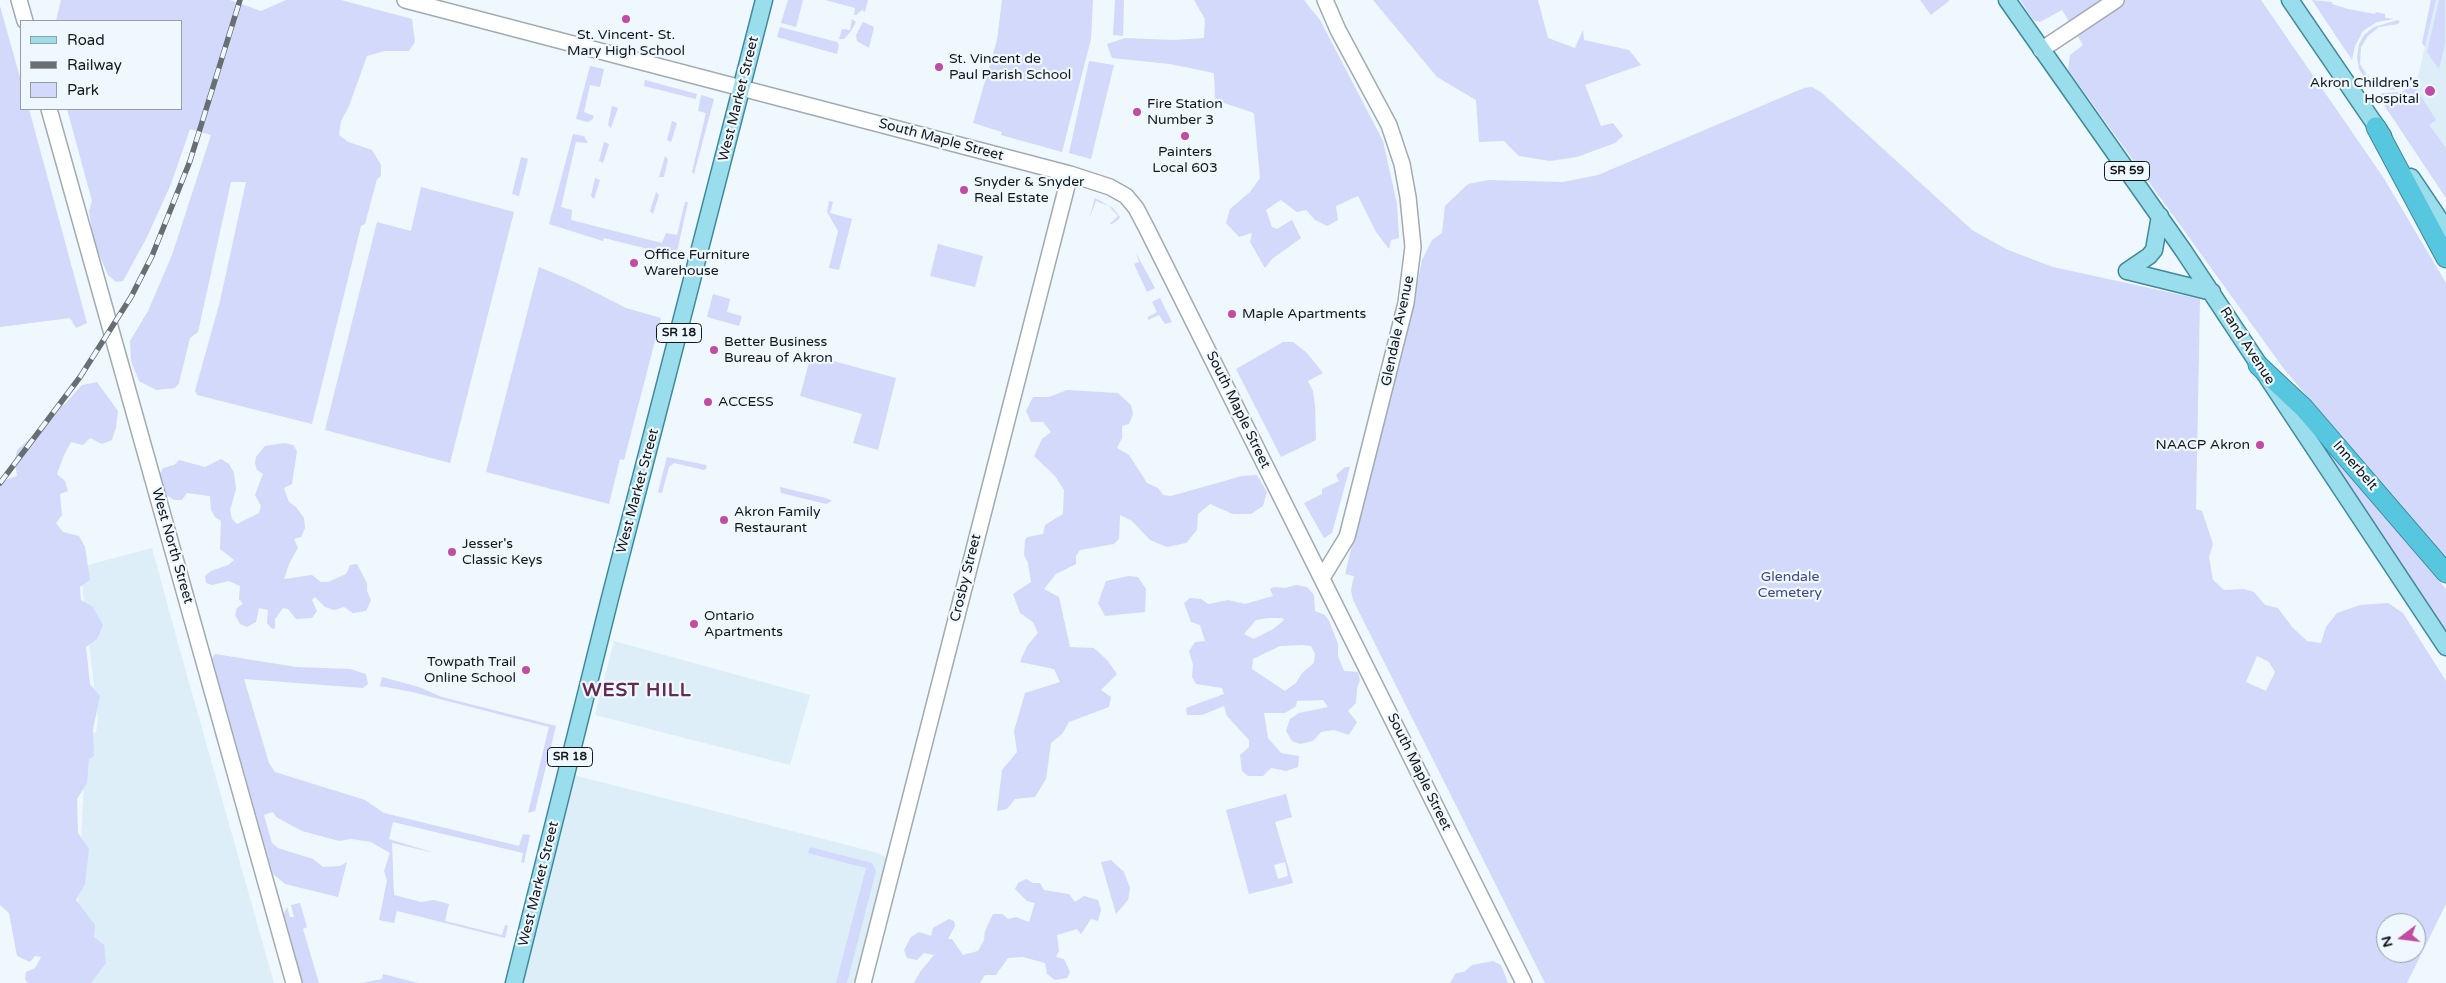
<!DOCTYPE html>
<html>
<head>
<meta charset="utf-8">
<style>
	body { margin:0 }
	#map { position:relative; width:2446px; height:983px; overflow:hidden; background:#eef8fe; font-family:"Varela Round",sans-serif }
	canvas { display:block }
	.legend { position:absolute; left:20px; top:20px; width:162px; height:90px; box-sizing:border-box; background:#eef8fe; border:1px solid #979ea3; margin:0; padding:6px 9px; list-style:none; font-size:15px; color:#15181a }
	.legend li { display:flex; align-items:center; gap:10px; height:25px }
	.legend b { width:25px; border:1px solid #979ea3 }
	.north { position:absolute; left:2376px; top:913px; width:50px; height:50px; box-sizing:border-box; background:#eef8fe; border:1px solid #979ea3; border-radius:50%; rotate:255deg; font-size:14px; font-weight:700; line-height:20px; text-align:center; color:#15181a }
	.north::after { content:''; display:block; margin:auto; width:18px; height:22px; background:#c04ca4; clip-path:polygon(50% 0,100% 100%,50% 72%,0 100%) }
</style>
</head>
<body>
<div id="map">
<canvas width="2446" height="983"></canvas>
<ul class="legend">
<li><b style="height:6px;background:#9addec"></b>Road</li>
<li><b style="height:6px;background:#686e71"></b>Railway</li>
<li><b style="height:14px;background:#d2d9fb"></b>Park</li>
</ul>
<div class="north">N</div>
</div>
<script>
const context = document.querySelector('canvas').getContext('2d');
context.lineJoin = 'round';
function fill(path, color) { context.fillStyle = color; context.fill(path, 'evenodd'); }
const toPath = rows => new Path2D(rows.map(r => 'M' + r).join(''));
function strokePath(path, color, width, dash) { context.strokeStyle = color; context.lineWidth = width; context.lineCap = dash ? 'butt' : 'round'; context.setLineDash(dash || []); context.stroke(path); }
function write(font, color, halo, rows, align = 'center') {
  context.font = font + ' "Varela Round",sans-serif'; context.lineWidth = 4.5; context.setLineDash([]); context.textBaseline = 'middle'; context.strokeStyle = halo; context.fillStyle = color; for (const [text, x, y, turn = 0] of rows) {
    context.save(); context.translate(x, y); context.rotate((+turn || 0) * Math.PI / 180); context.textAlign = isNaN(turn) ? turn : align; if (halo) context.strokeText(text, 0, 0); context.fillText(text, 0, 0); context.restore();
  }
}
fill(toPath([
	[2436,0,2446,0,2446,198,2404,135],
	[152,548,181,654,274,983,56,983,78,906,86,737,96,732,98,721,80,567],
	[614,641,810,695,790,765,595,715],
	[566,773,878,853,893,861,863,983,514,983]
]), '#ddeef9');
fill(toPath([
	[61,0,230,0,261,11,286,0,341,0,412,19,415,42,409,51,384,51,367,56,349,106,341,121,339,135,348,142,372,150,381,165,381,176,377,179,365,224,361,226,312,424,197,395,195,391,220,301,246,182,231,182,198,332,190,338,179,383,175,388,156,390,139,381,131,361,130,341,148,311,172,255,211,135,190,129,171,184,147,237,123,281,116,282,108,275,94,243,89,211,92,201,67,109,181,109,181,21,56,21],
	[788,0,803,0,796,27,781,23],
	[825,0,868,0,865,12,862,10,856,15,854,15,855,8],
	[1002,0,1093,0,1091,39,1062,152,1001,135,1002,132,973,123,997,40],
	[1115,0,1124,0,1123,36,1113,35],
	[1194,0,1304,0,1320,20,1383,141,1397,204,1399,238,1391,240,1389,249,1376,232,1358,196,1336,206,1338,220,1327,226,1315,220,1306,210,1297,212,1281,200,1266,210,1272,227,1277,229,1292,220,1301,238,1272,259,1265,268,1250,242,1252,233,1239,237,1226,223,1230,209,1250,192,1260,178,1254,113,1215,100,1214,73,1170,64,1112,58,1107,44,1125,38,1174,40,1204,38,1205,19],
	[1373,0,1538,0,1548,38,1575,48,1583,30,1584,40,1629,50,1641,65,1585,85,1601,126,1613,123,1623,136,1615,143,1577,157,1550,161,1519,156,1504,141,1479,142,1476,100,1437,77],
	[1920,0,1950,0,1931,15],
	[2020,0,2261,0,2383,177,2446,283,2446,562,2284,369,2068,70,2070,55,2083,45,2062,10,2040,22,2033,20],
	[2312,0,2332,2,2332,4,2348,9,2375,14,2376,12,2385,14,2385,18,2394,19,2377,22,2363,31,2355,46,2352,60],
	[2431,0,2436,0,2425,47,2422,43],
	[2439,0,2445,0,2445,45,2439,69,2427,52],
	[0,6,21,81,21,109,29,109,87,323,76,328,70,318,0,327],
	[852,19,856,22,851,31,844,39,839,39,842,29,850,30],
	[2398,20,2400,22,2398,24,2379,27,2368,36,2361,47,2360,64,2368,77,2380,86,2395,87,2406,84,2412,78,2415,80,2405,87,2394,90,2384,89,2373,84,2370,86,2359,69,2357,57,2359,44,2364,35,2374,27],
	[863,22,874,27,869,48,857,41,856,35],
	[780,27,837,42,839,45,837,54,777,37],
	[1089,61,1114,65,1091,159,1069,153],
	[590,66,604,69,600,87,590,85,584,112,594,116,592,120,588,122,576,119],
	[645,80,697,94,696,99,644,86],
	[2414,85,2436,120,2429,125,2446,148,2446,198,2378,96,2382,93,2401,92],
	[1812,87,1822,93,1972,230,2008,250,2053,267,2200,299,2196,509,2202,511,2213,544,2209,557,2213,580,2224,590,2243,589,2254,592,2265,605,2278,608,2292,627,2307,641,2321,643,2326,627,2337,613,2360,605,2388,603,2403,613,2446,681,2446,904,2407,983,1545,983,1353,600,1351,590,1354,576,1345,574,1372,462,1408,329,1422,260,1432,240,1442,233,1445,206,1468,184,1489,180,1563,182,1598,175,1804,88],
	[2257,656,2269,662,2275,672,2266,691,2246,682],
	[2386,923,2416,923,2416,953,2386,953],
	[701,95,714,99,694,174,692,172,706,113,698,111],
	[612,106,618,108,611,128,608,125],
	[672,121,677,123,671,142,667,140],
	[573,134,584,136,588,143,576,142,561,207,572,210,571,220,662,243,666,233,677,235,685,202,688,202,676,256,604,238,603,241,549,224],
	[604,142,609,144,603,163,599,161],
	[665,156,668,159,664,177,659,177],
	[521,157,528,159,519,196,512,194],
	[595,178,600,180,594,199,591,196],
	[421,187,514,212,450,463,325,430,377,222,411,231],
	[656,192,659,195,653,214,650,211],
	[1095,198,1113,208,1120,217,1118,220,1112,224,1110,224,1118,216,1109,206,1096,201,1089,219],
	[829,201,833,202,830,213,852,219,839,270,829,268,838,231,827,212],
	[938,244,983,256,975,287,930,276],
	[1136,253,1155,288,1147,292,1134,264,1139,262],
	[539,267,577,283,626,308,661,318,624,460,620,459,609,504,486,472],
	[713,294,730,299,727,312,742,316,739,326,707,317],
	[1160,298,1172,322,1165,324,1159,315,1148,320,1148,317,1157,312,1152,302],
	[1283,342,1293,342,1307,353,1323,373,1308,381,1313,391,1315,406,1316,440,1281,457,1236,369],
	[811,355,896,378,878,450,853,443,862,414,800,396],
	[97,382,118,411,116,428,112,440,102,444,90,438,83,445,71,442,64,455,57,474,65,481,68,491,60,494,62,515,56,523,63,532,79,536,85,547,90,580,80,587,81,600,92,606,103,625,97,639,86,647,90,684,100,696,93,729,94,756,89,759,87,783,77,799,78,833,89,849,85,884,76,900,95,925,94,937,104,945,106,963,91,983,28,983,25,979,26,972,35,968,41,957,35,956,30,962,17,956,9,913,0,905,0,482,17,476,15,459,17,450,49,421,53,410,65,404,82,385],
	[1067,390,1118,393,1131,405,1133,414,1129,424,1122,426,1122,438,1117,448,1129,455,1147,483,1158,488,1163,495,1171,496,1242,476,1257,475,1267,492,1263,506,1251,514,1233,514,1210,504,1198,514,1197,530,1186,543,1167,547,1150,540,1132,521,1120,515,1119,539,1114,544,1080,550,1076,556,1076,564,1056,574,1044,589,1059,597,1070,647,1094,648,1107,660,1117,674,1101,690,1111,697,1109,707,1069,722,1062,734,1051,743,1046,779,1035,797,1015,799,1007,809,997,811,1002,770,1017,752,1014,731,1025,693,1060,682,1054,669,1020,662,1027,646,1038,633,1033,622,1020,613,1013,594,1031,582,1028,563,1024,555,1025,540,1027,537,1043,534,1045,525,1063,514,1064,490,1055,476,1034,456,1042,439,1051,432,1043,422,1031,422,1026,411,1033,397,1049,397],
	[284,443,293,445,297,451,292,484,284,488,289,502,296,507,304,518,305,528,301,537,294,539,298,548,289,564,284,579,312,575,321,582,328,582,346,574,350,565,357,564,367,583,367,591,371,600,366,611,353,613,344,607,334,610,325,607,315,597,312,600,317,611,312,618,296,619,288,609,283,608,275,619,275,628,272,629,267,623,268,610,259,608,256,622,247,627,240,624,235,615,237,608,243,604,239,599,240,586,229,581,212,585,206,583,205,576,211,571,228,565,234,560,220,549,221,521,215,517,211,510,210,496,187,493,182,500,174,500,166,495,159,486,158,478,163,468,174,465,179,460,205,467,221,459,229,464,234,473,236,489,230,510,232,519,237,524,259,513,261,506,255,495,263,474,257,470,255,463,256,457,265,446],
	[2327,445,2446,589,2446,633,2323,448],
	[667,457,706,465,707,468,704,470,674,463,669,467,662,493,658,492],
	[1345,467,1350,467,1332,533,1324,538,1304,503,1322,494,1322,489,1339,481,1336,475],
	[780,487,826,498,832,501,826,504,781,493],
	[1129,576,1138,577,1146,589,1145,612,1105,616,1098,603,1106,581],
	[1296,585,1307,587,1314,595,1315,611,1325,615,1329,621,1338,644,1338,656,1344,671,1358,672,1360,680,1357,688,1356,703,1348,711,1357,722,1349,735,1334,730,1321,732,1313,741,1300,744,1292,741,1286,731,1290,719,1299,713,1328,707,1323,700,1297,701,1296,706,1285,713,1264,713,1268,738,1281,753,1299,756,1298,767,1286,771,1271,768,1263,776,1248,776,1242,771,1240,755,1249,747,1249,740,1227,716,1224,706,1202,715,1187,715,1186,708,1224,694,1222,688,1196,684,1192,677,1193,665,1189,651,1195,642,1205,641,1200,625,1191,622,1184,603,1190,598,1201,599,1208,604,1228,600,1245,604,1273,596,1270,589,1274,587,1285,588],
	[1269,618,1282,618,1284,620,1273,629,1254,639,1244,634,1256,620],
	[1303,645,1311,646,1315,654,1314,663,1302,673,1296,683,1285,691,1252,669,1253,659,1280,646],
	[215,654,296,667,350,669,366,674,368,684,363,688,244,679,269,763,275,772,365,800,384,813,519,846,523,834,530,835,524,863,521,862,523,853,393,822,389,839,435,853,392,843,394,895,421,902,434,900,449,904,445,921,502,935,505,925,508,926,505,938,397,911,394,923,379,920,387,880,384,871,390,853,371,842,351,839,339,841,302,831,276,817,273,812,264,815,272,843,278,848,313,859,323,867,340,866,347,862,338,897,285,884,273,874,212,658],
	[382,677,419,687,442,697,556,726,535,811,528,813,549,727,412,692,380,686],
	[1286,794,1292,817,1275,822,1293,883,1249,894,1226,810],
	[1285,862,1288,876,1278,879,1274,865],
	[810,847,872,863,876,871,847,983,836,983,866,868,808,853],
	[1111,860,1124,872,1130,888,1128,900,1116,914,1101,862],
	[1026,879,1033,883,1040,883,1044,890,1069,894,1075,902,1084,896,1098,900,1101,910,1098,921,1091,919,1081,934,1077,929,1057,935,1059,951,1056,957,1064,959,1070,972,1067,978,1055,980,1047,974,1045,963,1023,957,1008,958,996,975,985,975,980,983,914,983,920,972,934,955,924,953,917,960,907,958,904,950,911,937,919,932,931,936,933,928,949,919,954,921,955,926,948,939,952,939,963,955,978,951,984,940,985,931,993,914,1002,914,1008,919,1016,917,1029,922,1035,903,1027,901,1015,889,1018,883],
	[300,903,307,927,303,929,319,983,303,983,284,914,287,907,290,917,294,917,291,905],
	[1493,961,1501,965,1508,983,1450,983,1456,973,1464,972,1472,965],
	[383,974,418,983,362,983,382,979]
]), '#d2d9fb');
const secondary = toPath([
	[19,0,25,21],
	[405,0,1070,174,1110,187,1126,196,1136,208,1147,229,1524,983],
	[2041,50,2116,0],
	[49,109,294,983],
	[1322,578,1347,537,1406,303,1413,247,1408,197,1402,164,1389,125,1338,30,1325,0],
	[863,983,1070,174]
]);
const primary = toPath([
	[2007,0,2183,250,2446,647],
	[2290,0,2383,136],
	[2411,177,2446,229],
	[2127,271,2212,292],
	[2127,271,2149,256,2154,250,2160,216],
	[514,983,610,598,764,0]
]);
const highway = toPath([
	[2376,127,2446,258],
	[2258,365,2304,408,2446,573]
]);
strokePath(secondary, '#a2abb0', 18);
strokePath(primary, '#40899a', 19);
strokePath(highway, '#40899a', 21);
strokePath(secondary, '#fff', 15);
strokePath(primary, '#9addec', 16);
strokePath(highway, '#57c6df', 19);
const rail = toPath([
	[0,483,80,377,131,297,152,256,190,161,240,0]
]);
strokePath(rail, '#686e71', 5.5);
strokePath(rail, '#eef8fe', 4, [11]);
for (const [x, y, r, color] of [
	[626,19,5,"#c04ca4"],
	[939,67,5,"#c04ca4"],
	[2430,91,6,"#c04ca4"],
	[1137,112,5,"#c04ca4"],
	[1185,136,5,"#c04ca4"],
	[964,190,5,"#c04ca4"],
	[634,263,5,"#c04ca4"],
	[1232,314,5,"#c04ca4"],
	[714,350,5,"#c04ca4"],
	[708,402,5,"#c04ca4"],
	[2260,445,5,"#c04ca4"],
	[724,520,5,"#c04ca4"],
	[452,552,5,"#c04ca4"],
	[694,624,5,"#c04ca4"],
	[526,670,5,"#c04ca4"]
]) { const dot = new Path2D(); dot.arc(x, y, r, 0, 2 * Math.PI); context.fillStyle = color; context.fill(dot); strokePath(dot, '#eef8fe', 2); }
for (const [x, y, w] of [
	[2127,171,45],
	[679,333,45],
	[570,757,45]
]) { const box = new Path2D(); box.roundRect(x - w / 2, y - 9.5, w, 19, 4); context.fillStyle = '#eef8fe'; context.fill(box); strokePath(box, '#15181a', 1); }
write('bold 12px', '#15181a', null, [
	["SR 59",2127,171],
	["SR 18",679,333],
	["SR 18",570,757]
]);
write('14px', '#15181a', '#eef8fe', [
	["St. Vincent- St.",626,35,"center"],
	["Mary High School",626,51,"center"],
	["St. Vincent de",949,59],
	["Paul Parish School",949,75],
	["Akron Children's",2419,83,"right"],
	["Hospital",2419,99,"right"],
	["Fire Station",1147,104],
	["Number 3",1147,120],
	["Painters",1185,152,"center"],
	["Local 603",1185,168,"center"],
	["Snyder & Snyder",974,182],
	["Real Estate",974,198],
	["Office Furniture",644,255],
	["Warehouse",644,271],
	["Maple Apartments",1242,314],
	["Better Business",724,342],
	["Bureau of Akron",724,358],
	["ACCESS",718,402],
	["NAACP Akron",2250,445,"right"],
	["Akron Family",734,512],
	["Restaurant",734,528],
	["Jesser's",462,544],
	["Classic Keys",462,560],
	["Ontario",704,616],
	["Apartments",704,632],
	["Towpath Trail",516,662,"right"],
	["Online School",516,678,"right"]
], 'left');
write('14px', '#15181a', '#eef8fe', [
	["West Market Street",739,99,-76],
	["South Maple Street",941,140,15],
	["Glendale Avenue",1398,331,-78],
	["Rand Avenue",2247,346,57],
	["South Maple Street",1238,410,64],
	["Innerbelt",2355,466,49],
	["West Market Street",638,491,-75],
	["West North Street",172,546,74],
	["Crosby Street",966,578,-76],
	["South Maple Street",1419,772,64],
	["West Market Street",539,884,-76]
]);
write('14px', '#414786', '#eef8fe', [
	["Glendale",1790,577],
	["Cemetery",1790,593]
]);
context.letterSpacing = '1px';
write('bold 19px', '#632a54', '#eef8fe', [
	["WEST HILL",637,691]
]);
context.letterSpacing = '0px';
</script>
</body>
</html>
